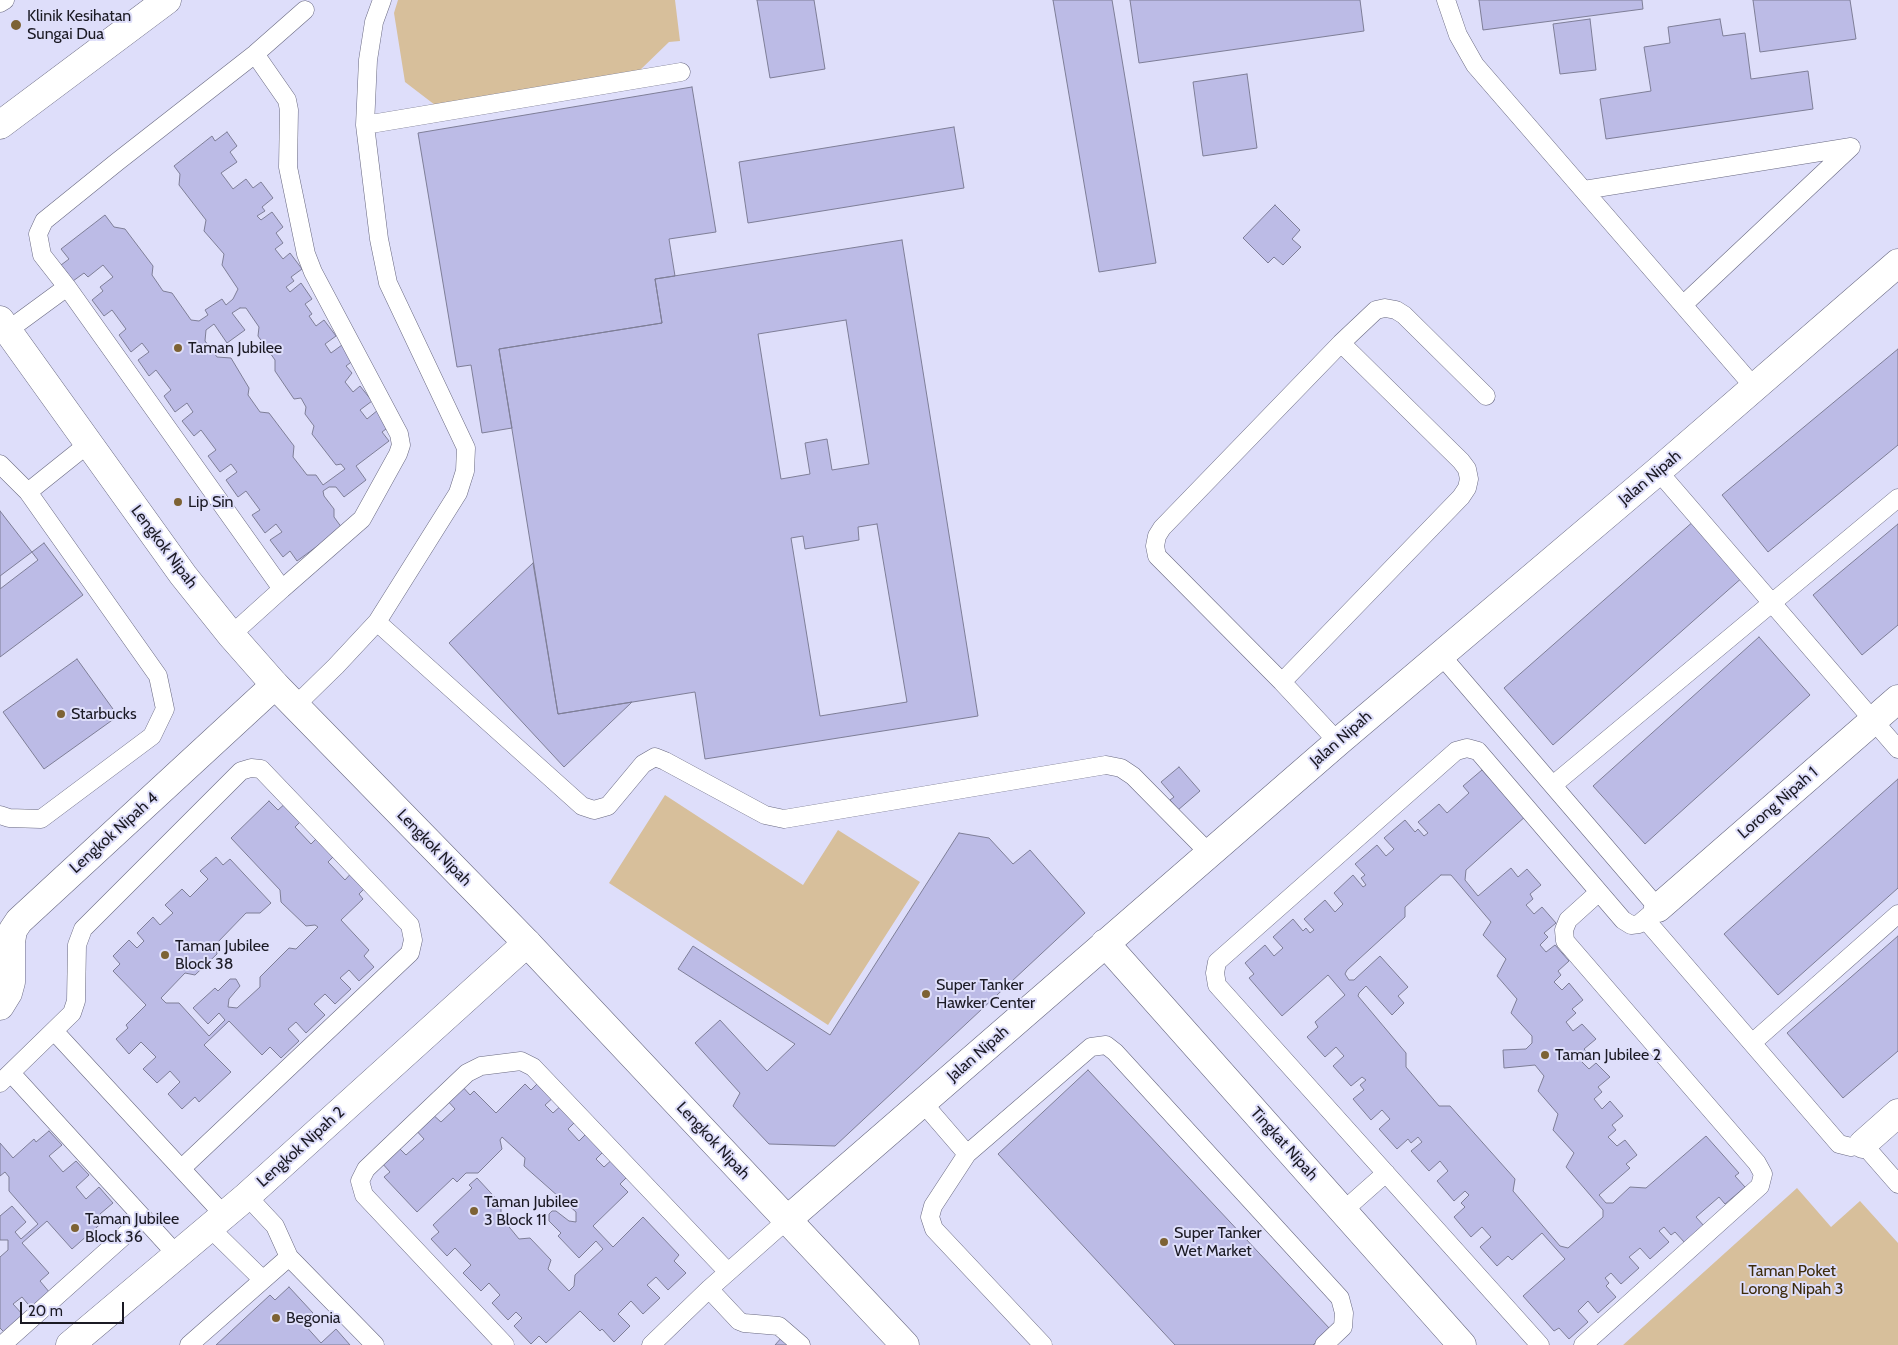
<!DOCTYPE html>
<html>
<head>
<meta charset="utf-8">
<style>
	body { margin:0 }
	#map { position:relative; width:1898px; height:1345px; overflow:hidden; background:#dedefa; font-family:Cabin,sans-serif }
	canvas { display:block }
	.scale { position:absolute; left:20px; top:1302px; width:104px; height:22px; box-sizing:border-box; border:2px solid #1b1a24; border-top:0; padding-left:6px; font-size:15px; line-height:18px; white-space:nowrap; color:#1b1a24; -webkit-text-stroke:4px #dedefa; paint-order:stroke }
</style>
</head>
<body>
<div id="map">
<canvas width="1898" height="1345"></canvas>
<div class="scale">20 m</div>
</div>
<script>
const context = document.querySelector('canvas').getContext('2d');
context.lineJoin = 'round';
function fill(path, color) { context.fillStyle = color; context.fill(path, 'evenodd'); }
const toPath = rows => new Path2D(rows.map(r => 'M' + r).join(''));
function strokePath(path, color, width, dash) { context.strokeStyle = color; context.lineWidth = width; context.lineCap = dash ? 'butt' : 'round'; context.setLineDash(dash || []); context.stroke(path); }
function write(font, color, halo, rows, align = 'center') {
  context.font = font + ' Cabin,sans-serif'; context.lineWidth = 4; context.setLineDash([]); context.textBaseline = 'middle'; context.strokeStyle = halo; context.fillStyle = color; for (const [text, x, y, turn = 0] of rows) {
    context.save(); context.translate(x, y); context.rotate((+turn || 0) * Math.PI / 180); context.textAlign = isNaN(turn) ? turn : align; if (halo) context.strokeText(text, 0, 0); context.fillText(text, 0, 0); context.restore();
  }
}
fill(toPath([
	[398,0,675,0,680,41,669,42,637,73,435,105,405,82,394,13],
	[665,795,803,885,838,830,920,882,828,1025,609,883],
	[1797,1188,1831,1227,1860,1201,1898,1243,1898,1345,1623,1345]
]), '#d7bf9b');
const building = toPath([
	[757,0,814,0,825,69,770,78,757,0],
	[1053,0,1112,0,1156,263,1099,272,1053,0],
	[1130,0,1360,0,1364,31,1139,63,1130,0],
	[1479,0,1642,0,1643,9,1483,30,1479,0],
	[1753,0,1850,0,1856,39,1760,52,1753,0],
	[1590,19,1596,70,1560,74,1553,24,1590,19],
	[1720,19,1723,36,1745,33,1751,79,1808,71,1813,109,1606,139,1600,99,1651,91,1644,47,1670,43,1668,27,1720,19],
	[1247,74,1257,148,1203,156,1193,82,1247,74],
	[692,87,716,232,669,239,675,276,655,279,662,323,499,349,512,428,482,433,471,365,457,367,418,133,692,87],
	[954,127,964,188,748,223,739,162,954,127],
	[227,132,237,146,230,152,237,162,221,173,233,189,246,179,253,188,261,182,273,198,262,207,265,211,257,216,261,220,272,212,283,227,276,233,283,243,275,249,283,259,290,253,302,269,291,277,294,281,286,287,290,292,301,283,312,299,305,304,312,314,309,316,316,326,324,320,336,336,325,344,331,353,342,345,354,360,346,366,352,373,345,382,353,392,360,386,372,401,360,410,367,419,378,410,390,426,382,432,389,441,356,466,366,480,344,497,336,487,329,487,323,491,324,496,334,509,334,517,342,528,297,561,290,551,283,557,270,540,282,532,276,524,265,533,252,515,260,510,246,491,238,497,226,480,237,472,231,464,220,472,208,456,216,450,201,430,194,436,182,421,193,412,187,403,175,412,164,396,171,390,156,370,149,376,138,360,149,352,142,343,131,352,119,335,126,329,112,310,104,316,92,300,103,291,100,287,113,277,103,265,88,277,84,273,73,281,61,265,69,259,61,249,105,215,114,227,125,229,153,266,152,275,163,291,172,293,191,320,199,321,208,315,205,310,222,299,226,305,233,299,238,289,222,265,224,254,204,231,206,220,179,185,180,174,174,166,212,136,215,141,227,132],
	[240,308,246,308,259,327,258,336,275,360,275,371,294,399,301,398,306,407,305,414,314,426,312,434,336,465,341,464,345,469,323,485,316,475,307,475,293,457,294,446,269,413,260,412,248,395,249,388,231,358,217,357,205,341,206,330,214,324,227,343,245,330,232,313,240,308],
	[1275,205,1300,230,1292,239,1301,247,1283,265,1274,257,1268,263,1243,238,1275,205],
	[902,240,978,716,705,759,695,692,558,714,499,349,662,323,655,279,902,240],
	[846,320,869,464,832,470,827,439,805,443,810,474,781,479,758,334,846,320],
	[877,524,907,702,820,716,791,538,803,536,805,549,859,540,858,527,877,524],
	[1898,349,1898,445,1768,552,1722,495,1898,349],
	[0,511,38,560,0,589,0,511],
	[1695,520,1744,576,1553,745,1504,688,1695,520],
	[1898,524,1898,625,1862,655,1813,595,1898,524],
	[44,543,83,595,0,657,0,576,44,543],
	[533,563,558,714,632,702,564,767,449,643,533,563],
	[1759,637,1810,695,1645,844,1593,786,1759,637],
	[77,659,118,716,44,769,3,712,77,659],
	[1179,767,1200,791,1178,810,1170,800,1174,797,1161,782,1179,767],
	[1482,770,1492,781,1494,778,1527,815,1466,870,1465,880,1478,896,1511,868,1518,877,1527,869,1541,885,1530,894,1533,899,1526,905,1534,914,1542,907,1556,923,1544,933,1548,937,1540,945,1546,952,1555,945,1569,961,1558,971,1561,975,1554,982,1562,990,1569,983,1583,1000,1572,1009,1576,1013,1566,1022,1573,1031,1582,1024,1596,1039,1584,1049,1588,1053,1580,1060,1589,1069,1596,1063,1610,1077,1598,1087,1602,1092,1594,1099,1602,1109,1610,1101,1623,1116,1612,1125,1616,1130,1608,1137,1617,1146,1625,1140,1637,1155,1626,1164,1630,1168,1599,1195,1606,1203,1613,1203,1630,1187,1646,1188,1706,1136,1739,1173,1735,1176,1745,1187,1725,1204,1719,1197,1696,1217,1704,1226,1685,1243,1675,1232,1671,1235,1664,1227,1659,1231,1669,1242,1650,1259,1640,1248,1629,1257,1639,1268,1621,1284,1611,1273,1605,1278,1609,1283,1606,1286,1616,1297,1598,1313,1588,1301,1578,1311,1588,1322,1569,1339,1559,1328,1554,1331,1523,1296,1565,1259,1542,1233,1512,1260,1508,1256,1497,1266,1480,1247,1491,1237,1482,1227,1471,1237,1454,1217,1465,1207,1461,1203,1469,1195,1465,1191,1454,1201,1437,1181,1448,1171,1440,1161,1429,1171,1411,1151,1422,1142,1418,1137,1411,1143,1408,1139,1397,1149,1379,1129,1390,1119,1382,1110,1371,1120,1353,1099,1364,1090,1360,1085,1366,1080,1362,1077,1351,1086,1333,1066,1344,1056,1336,1047,1325,1057,1307,1037,1318,1027,1315,1022,1345,995,1328,975,1282,1016,1249,978,1254,974,1245,963,1265,945,1274,956,1283,948,1273,937,1293,919,1303,931,1306,928,1310,933,1314,930,1304,919,1325,900,1335,912,1343,904,1334,893,1353,875,1363,887,1366,885,1361,878,1365,875,1355,864,1377,845,1386,856,1394,849,1384,838,1405,820,1415,832,1418,829,1424,836,1428,833,1418,822,1439,804,1447,813,1469,793,1463,786,1482,770],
	[1441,875,1451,875,1491,922,1483,935,1506,959,1497,976,1517,999,1511,1013,1532,1036,1532,1043,1526,1049,1503,1050,1504,1068,1535,1065,1544,1076,1538,1091,1558,1114,1553,1130,1574,1153,1566,1167,1603,1210,1603,1217,1568,1248,1560,1246,1513,1191,1515,1179,1450,1106,1439,1106,1406,1067,1406,1053,1358,996,1359,993,1366,986,1392,1015,1404,1003,1398,996,1408,987,1380,956,1354,980,1349,980,1345,974,1347,970,1405,917,1405,907,1441,875],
	[1898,779,1898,888,1778,995,1724,934,1898,779],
	[269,801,278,810,288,801,304,818,295,827,311,844,320,835,337,853,328,862,345,880,354,870,368,885,359,894,363,899,341,920,369,950,364,956,374,967,359,981,349,970,340,978,351,989,335,1004,325,994,314,1004,325,1015,306,1033,296,1022,288,1029,299,1041,281,1058,270,1047,262,1055,229,1021,204,1045,231,1072,199,1102,195,1097,182,1109,168,1094,180,1082,170,1071,157,1083,143,1069,156,1057,141,1042,129,1054,116,1039,128,1028,126,1025,146,1005,113,971,120,964,113,956,129,940,137,948,144,941,137,933,153,917,160,925,173,913,165,905,182,889,190,897,208,879,200,871,216,857,223,865,230,859,271,903,260,913,246,913,216,944,217,954,195,975,185,973,161,998,166,1003,179,1003,209,1036,225,1020,219,1013,208,1024,193,1008,215,988,218,991,230,979,236,979,240,986,229,999,228,1007,237,1008,260,987,260,977,289,948,296,949,318,927,315,925,306,926,281,902,280,890,231,838,269,801],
	[959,833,989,838,1013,864,1030,850,1085,913,835,1146,769,1144,733,1106,740,1093,695,1043,720,1020,767,1071,795,1044,678,969,693,946,830,1035,959,833],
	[1898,936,1898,1051,1843,1098,1787,1033,1898,936],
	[1088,1070,1330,1329,1313,1345,1175,1345,998,1154,1088,1070],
	[542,1079,556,1095,545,1105,553,1113,564,1103,579,1118,568,1129,579,1141,590,1130,607,1148,596,1159,604,1167,616,1156,631,1173,620,1184,628,1192,593,1226,613,1247,643,1217,679,1255,674,1261,686,1273,668,1290,656,1277,647,1285,660,1298,643,1314,631,1301,618,1314,630,1326,614,1342,602,1329,600,1331,580,1311,546,1343,539,1336,531,1344,514,1326,522,1318,516,1312,508,1320,492,1303,500,1295,489,1283,481,1291,463,1273,471,1265,455,1248,447,1256,431,1239,439,1232,433,1225,472,1188,469,1185,477,1178,501,1204,501,1217,519,1239,530,1238,551,1260,548,1269,569,1291,574,1286,575,1275,603,1249,596,1241,579,1258,558,1236,561,1233,549,1221,549,1214,552,1211,556,1211,569,1221,576,1222,576,1212,524,1166,525,1158,502,1137,500,1140,502,1149,478,1173,466,1173,457,1182,453,1178,417,1212,384,1177,390,1172,381,1162,397,1146,406,1155,424,1139,415,1129,431,1113,441,1122,455,1109,446,1099,461,1085,470,1095,474,1091,496,1113,525,1084,531,1090,542,1079],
	[49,1131,62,1145,49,1156,63,1172,76,1161,89,1175,76,1187,86,1199,99,1187,113,1203,100,1214,105,1220,72,1249,47,1221,22,1243,49,1273,40,1281,50,1293,32,1309,22,1297,13,1304,24,1316,5,1333,0,1328,0,1257,8,1250,8,1240,0,1240,0,1216,12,1206,26,1222,15,1232,21,1239,38,1224,9,1191,9,1177,5,1172,0,1176,0,1143,13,1158,34,1139,36,1142,49,1131],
	[289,1287,313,1313,303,1323,321,1343,336,1329,350,1345,216,1345,270,1295,275,1300,289,1287],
	[783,1336,792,1345,775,1345,783,1336]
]);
fill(building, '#bcbbe6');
strokePath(building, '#7e7e97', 1);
const service = toPath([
	[1446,0,1458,35,1475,65,1754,387],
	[0,3,5,0],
	[255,54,287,100,289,110,288,167,306,254,313,272,399,434,401,445,398,454,362,519,282,589],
	[365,125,681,72],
	[1584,190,1851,147],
	[67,287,42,255,38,234,44,221,117,162,255,54,305,10],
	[1683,305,1851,147],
	[7,331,67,287,282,589,231,635],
	[1341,343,1461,461,1467,469,1469,479,1467,488,1461,497,1282,682,1157,556,1155,546,1157,536,1162,528,1341,343,1376,310,1385,308,1396,310,1404,315,1486,396],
	[0,464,28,492,158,676,165,709,152,736,41,819,9,818,0,815],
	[1658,471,1898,749],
	[28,492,88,444],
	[377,622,582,806,594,810,608,806,643,764,655,757,665,761,765,815,784,819,1106,765,1121,768,1133,776,1209,853],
	[1440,654,1658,908,1639,924,1631,925,1623,920,1478,751,1467,748,1456,751,1217,962,1215,973,1217,985,1540,1345],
	[1282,682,1338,742],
	[295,706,336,666,377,622,458,493,465,471,466,448,388,283,379,239,365,125,368,60,374,22,382,0],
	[1553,785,1898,498],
	[1645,919,1839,1144,1851,1147,1863,1144,1898,1184],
	[55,1032,224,1215],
	[1752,1043,1898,914],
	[11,1073,177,1255],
	[0,1083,72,1013,76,1001,77,945,83,929,241,771,251,768,261,769,410,925,413,940,410,953,182,1168],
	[923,1103,967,1154],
	[247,1196,275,1226,289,1257,375,1345],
	[1343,1211,1386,1173],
	[210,1228,262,1279],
	[709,1289,739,1321,744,1323,779,1326,801,1345],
	[2,1345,144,1218],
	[189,1345,289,1257],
	[505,1345,364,1195,360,1181,366,1169,467,1073,481,1066,521,1061,533,1067,728,1272],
	[651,1345,709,1289,787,1220],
	[1043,1345,934,1229,930,1217,933,1206,967,1154,1091,1047,1106,1045,1115,1052,1340,1298,1344,1313,1343,1327,1324,1345],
	[1583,1345,1760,1186,1763,1174,1757,1163,1565,941,1564,930,1568,920,1599,892]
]);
const minor = toPath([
	[1658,908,1898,699],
	[1105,943,1462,1345],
	[0,1006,8,993,11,982,11,942,13,930,19,921,275,685],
	[1863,1144,1898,1113],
	[787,1220,1338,742,1658,471,1898,263],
	[70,1345,247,1196,527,943]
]);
const tertiary = toPath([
	[0,320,183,575,231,635,275,685,527,943,905,1345]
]);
const primary = toPath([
	[0,125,167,0]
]);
strokePath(service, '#696981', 19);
strokePath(minor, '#696981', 29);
strokePath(tertiary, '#696981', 29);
strokePath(primary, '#696981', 29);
strokePath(service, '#fff', 18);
strokePath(minor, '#fff', 28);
strokePath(tertiary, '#fff', 28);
strokePath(primary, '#fff', 28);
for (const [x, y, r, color] of [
	[16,25,6,"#7d6234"],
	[178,348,5,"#7d6234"],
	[178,502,5,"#7d6234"],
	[61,714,5,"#7d6234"],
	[165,955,5,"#7d6234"],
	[926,994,5,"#7d6234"],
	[1545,1055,5,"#7d6234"],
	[474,1211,5,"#7d6234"],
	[75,1228,5,"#7d6234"],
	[1164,1242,5,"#7d6234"],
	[276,1318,5,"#7d6234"]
]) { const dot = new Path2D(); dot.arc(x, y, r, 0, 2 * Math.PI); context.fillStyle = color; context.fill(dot); strokePath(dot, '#dedefa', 2); }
write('16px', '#1b1a24', '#dedefa', [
	["Klinik Kesihatan",27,16],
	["Sungai Dua",27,34],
	["Taman Jubilee",188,348],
	["Lip Sin",188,502],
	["Starbucks",71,714],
	["Taman Jubilee",175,946],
	["Block 38",175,964],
	["Super Tanker",936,985],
	["Hawker Center",936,1003],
	["Taman Jubilee 2",1555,1055],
	["Taman Jubilee",484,1202],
	["3 Block 11",484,1220],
	["Taman Jubilee",85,1219],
	["Block 36",85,1237],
	["Super Tanker",1174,1233],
	["Wet Market",1174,1251],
	["Begonia",286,1318]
], 'left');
write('16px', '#1b1a24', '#dedefa', [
	["Jalan Nipah",1650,478,-40],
	["Lengkok Nipah",164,547,53],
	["Jalan Nipah",1341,739,-41],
	["Lorong Nipah 1",1778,803,-41],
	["Lengkok Nipah 4",114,833,-42],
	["Lengkok Nipah",434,848,46],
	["Jalan Nipah",978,1054,-41],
	["Lengkok Nipah",713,1141,47],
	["Tingkat Nipah",1284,1144,48],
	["Lengkok Nipah 2",301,1147,-42]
]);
write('16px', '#3c2a09', '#dedefa', [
	["Taman Poket",1792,1271],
	["Lorong Nipah 3",1792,1289]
]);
</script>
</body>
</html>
